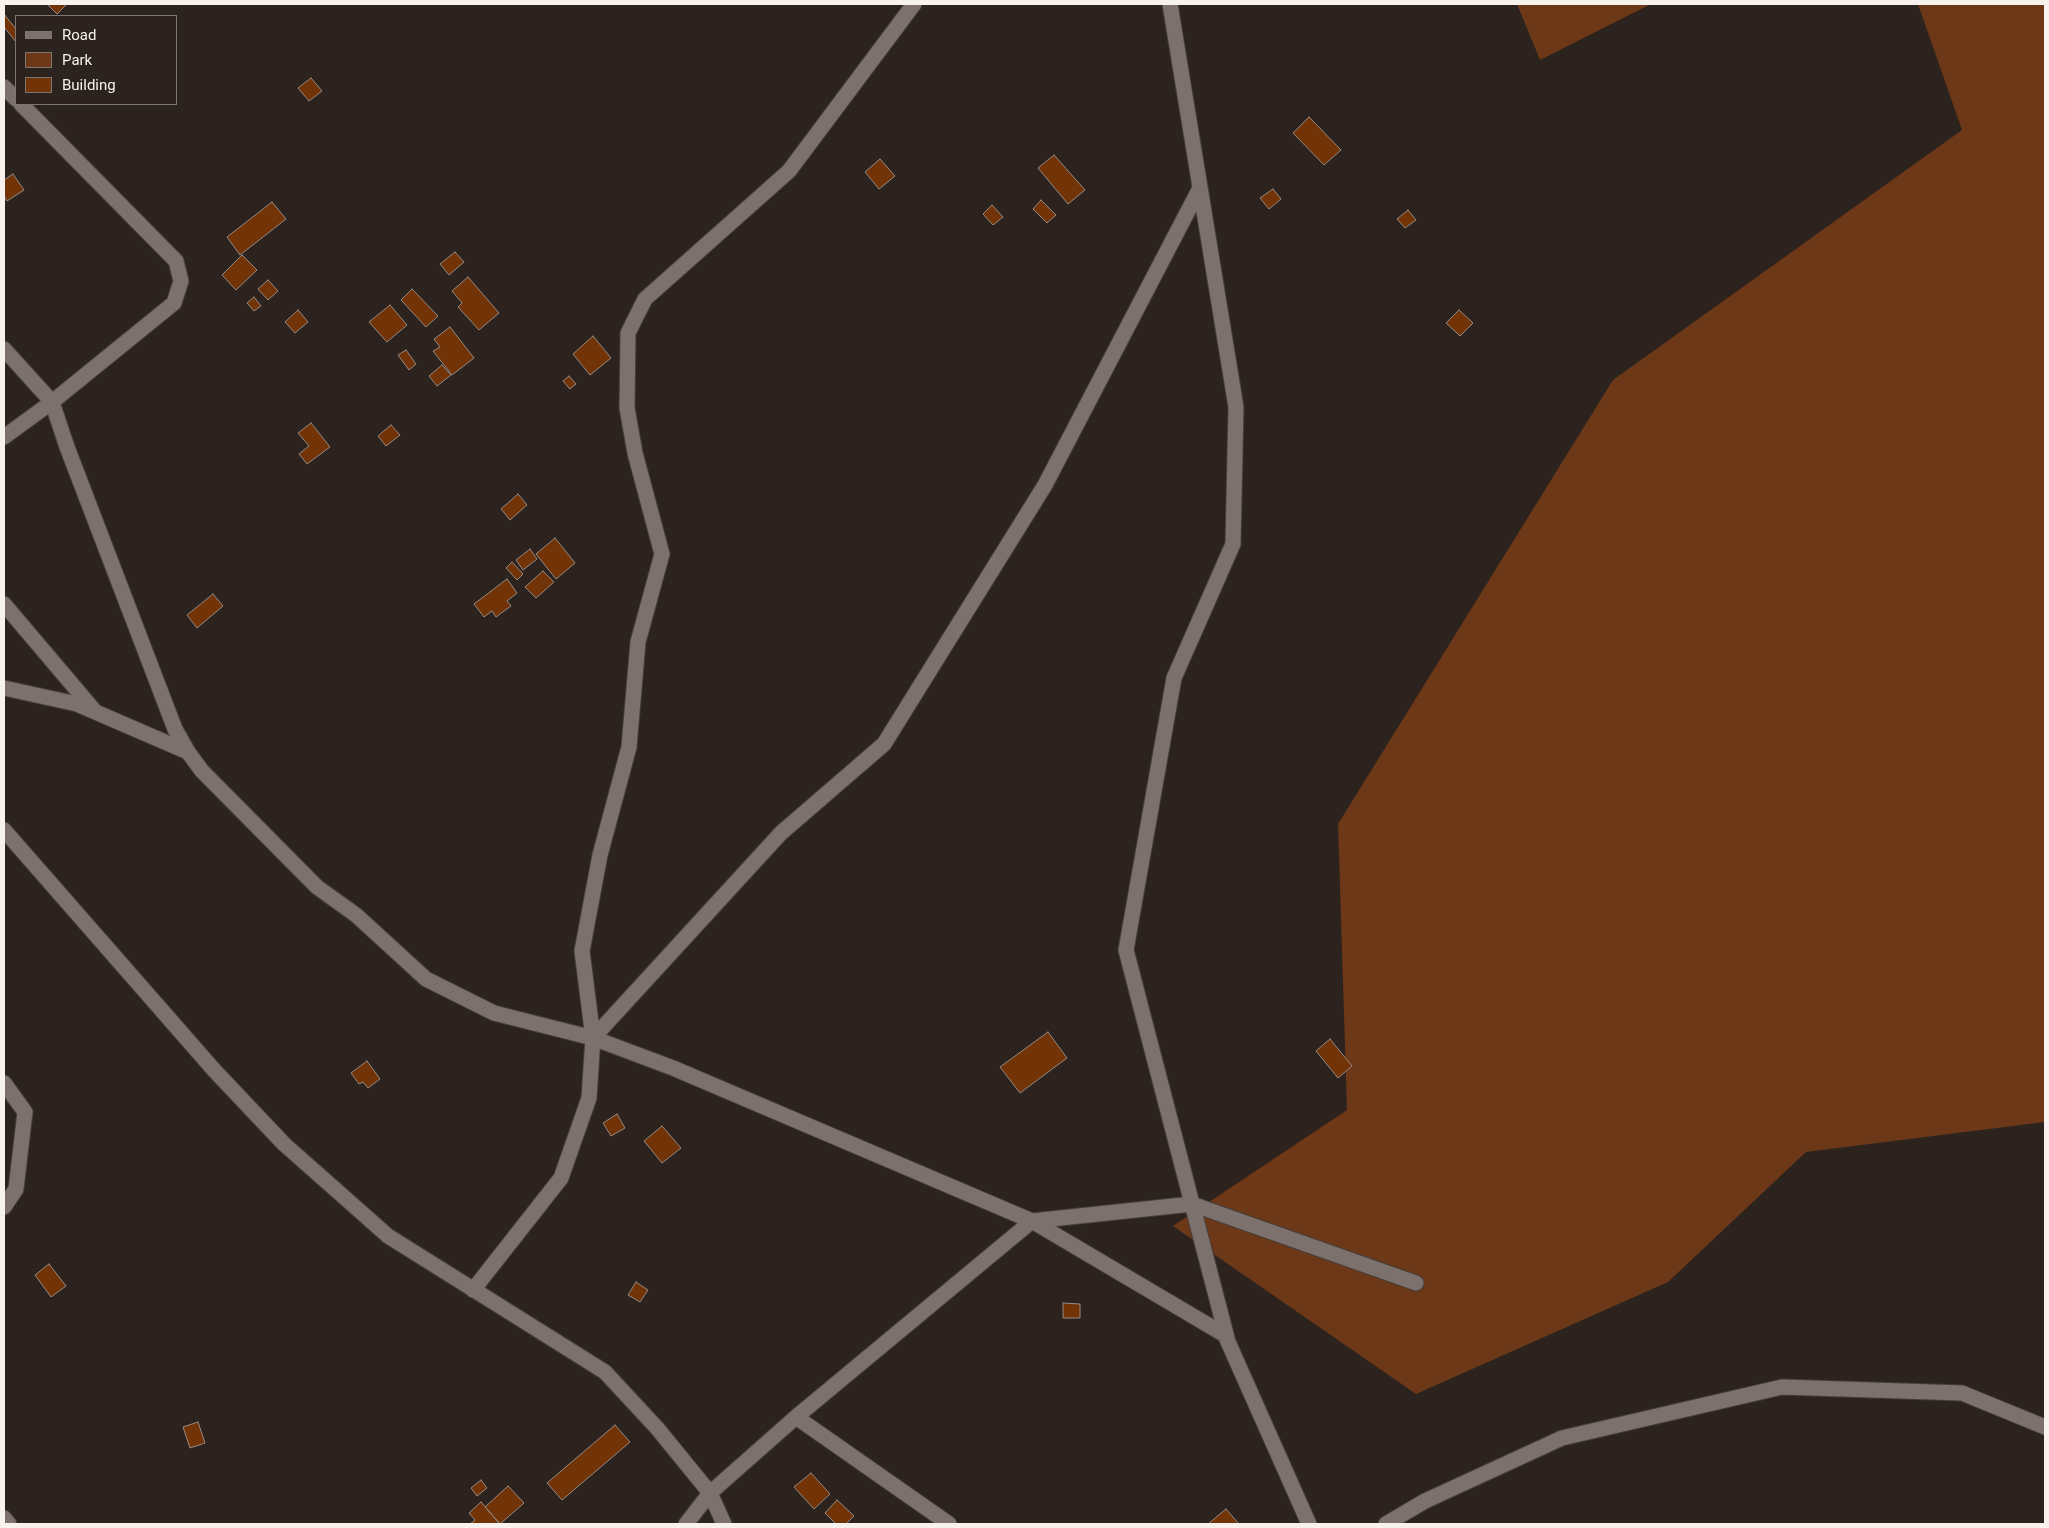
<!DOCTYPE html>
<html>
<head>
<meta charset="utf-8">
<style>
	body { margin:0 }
	#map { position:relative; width:2049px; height:1528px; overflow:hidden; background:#2c231e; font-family:Roboto,sans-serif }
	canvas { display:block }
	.frame { position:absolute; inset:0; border:5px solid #f8f2ef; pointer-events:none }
	.legend { position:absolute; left:15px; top:15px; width:162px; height:90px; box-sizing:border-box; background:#2c231e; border:1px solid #7e7672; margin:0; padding:6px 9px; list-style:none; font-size:15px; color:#f8f2ef }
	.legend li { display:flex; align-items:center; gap:10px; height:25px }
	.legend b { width:25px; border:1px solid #7e7672 }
</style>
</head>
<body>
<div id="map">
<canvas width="2049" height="1528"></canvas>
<div class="frame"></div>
<ul class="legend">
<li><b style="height:6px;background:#7c716c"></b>Road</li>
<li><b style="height:14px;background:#6c3817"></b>Park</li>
<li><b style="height:14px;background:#723406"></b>Building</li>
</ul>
</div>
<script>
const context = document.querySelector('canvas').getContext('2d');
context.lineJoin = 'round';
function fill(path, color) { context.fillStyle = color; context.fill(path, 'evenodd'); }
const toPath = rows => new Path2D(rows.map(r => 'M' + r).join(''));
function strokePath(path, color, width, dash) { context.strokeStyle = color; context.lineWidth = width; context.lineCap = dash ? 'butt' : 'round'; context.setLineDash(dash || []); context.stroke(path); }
fill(toPath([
	[1517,4,1651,4,1540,60],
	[1918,4,2045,4,2045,1122,1806,1152,1668,1282,1416,1394,1173,1226,1347,1110,1338,824,1613,380,1962,130]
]), '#6c3817');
const building = toPath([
	[47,4,67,4,57,14,47,4],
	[4,14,16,29,16,42,4,27,4,14],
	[311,78,322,91,309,101,298,88,311,78],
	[1309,117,1341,150,1324,165,1293,133,1309,117],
	[1054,155,1085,190,1068,204,1038,168,1054,155],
	[880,159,895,176,879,189,865,172,880,159],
	[13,174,24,190,7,201,4,196,4,180,13,174],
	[1273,189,1281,199,1269,209,1260,198,1273,189],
	[1041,200,1056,215,1047,223,1033,209,1041,200],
	[272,202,286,219,240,255,227,237,272,202],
	[992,205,1003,217,993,225,983,214,992,205],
	[1408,210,1416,220,1405,228,1397,219,1408,210],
	[455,252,464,262,449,275,440,264,455,252],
	[242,255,257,270,236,290,222,275,242,255],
	[468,277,499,313,479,330,458,307,462,303,452,291,468,277],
	[268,280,278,291,268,300,258,289,268,280],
	[412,289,438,316,426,327,401,300,412,289],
	[254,297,261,306,254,311,247,303,254,297],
	[390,305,407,325,387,342,369,322,390,305],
	[298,310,308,322,295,333,285,322,298,310],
	[1459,310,1473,323,1460,336,1446,323,1459,310],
	[450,327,474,358,452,375,433,351,440,347,434,339,450,327],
	[593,336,611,358,590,375,573,354,593,336],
	[406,350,416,364,409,370,398,355,406,350],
	[442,365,451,375,437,386,429,376,442,365],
	[569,376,576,384,570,389,563,381,569,376],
	[311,423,330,447,307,464,299,454,309,446,298,433,311,423],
	[391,425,400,435,386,446,378,436,391,425],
	[518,494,527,505,510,520,501,509,518,494],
	[555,538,575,563,556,579,536,554,555,538],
	[530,549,537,559,523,570,516,560,530,549],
	[512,562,523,574,517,580,506,568,512,562],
	[543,571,554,582,536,598,525,587,543,571],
	[507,579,517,593,507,601,511,606,496,617,492,611,484,617,474,604,507,579],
	[213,594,223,606,197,628,187,615,213,594],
	[1048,1032,1067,1058,1020,1093,1000,1067,1048,1032],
	[1330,1039,1352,1066,1338,1078,1316,1051,1330,1039],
	[367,1061,380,1079,368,1088,363,1082,359,1084,351,1073,367,1061],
	[617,1114,625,1128,611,1136,603,1123,617,1114],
	[662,1126,681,1148,662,1163,644,1141,662,1126],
	[49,1264,66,1286,51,1297,35,1275,49,1264],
	[636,1282,648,1290,640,1302,628,1295,636,1282],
	[1063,1303,1080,1304,1080,1318,1063,1318,1063,1303],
	[198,1422,205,1443,190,1448,183,1427,198,1422],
	[615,1425,630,1442,562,1500,547,1483,615,1425],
	[811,1473,830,1494,814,1509,794,1487,811,1473],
	[481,1480,487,1488,477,1496,471,1488,481,1480],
	[508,1486,524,1503,500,1524,485,1507,508,1486],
	[837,1500,854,1516,846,1524,836,1524,825,1513,837,1500],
	[481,1502,500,1524,470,1524,475,1520,469,1513,481,1502],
	[1226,1509,1239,1524,1208,1524,1226,1509]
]);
fill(building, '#723406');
strokePath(building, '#958a85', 1);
const minor = toPath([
	[1170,4,1236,407,1233,544,1174,678,1126,950,1227,1338],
	[4,87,16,99],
	[4,349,52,402,67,447,175,729,188,752,202,771,317,887,356,915,426,979,494,1013,593,1038,673,1068,1032,1221,1225,1335,1309,1524],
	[4,437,52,402,174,303,181,281,176,261,21,104],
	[4,604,93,709],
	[4,688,77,704,188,752],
	[4,830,214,1070,284,1144,388,1236,605,1372,657,1428,710,1493,724,1524],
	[593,1038,781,833,884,744,1045,485,1200,188],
	[4,1083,25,1112,16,1189,4,1207],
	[473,1290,561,1178,589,1098,593,1038,582,951,600,855,629,747,638,642,662,554,635,453,627,408,628,333,645,299,789,171,914,4],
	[796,1417,949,1524],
	[4,1518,9,1524],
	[686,1524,710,1493,796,1417,1032,1221,1192,1204,1416,1283],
	[1386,1524,1425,1501,1562,1438,1782,1387,1962,1393,2045,1427]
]);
strokePath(minor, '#463f3b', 17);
strokePath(minor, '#7c716c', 15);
</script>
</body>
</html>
